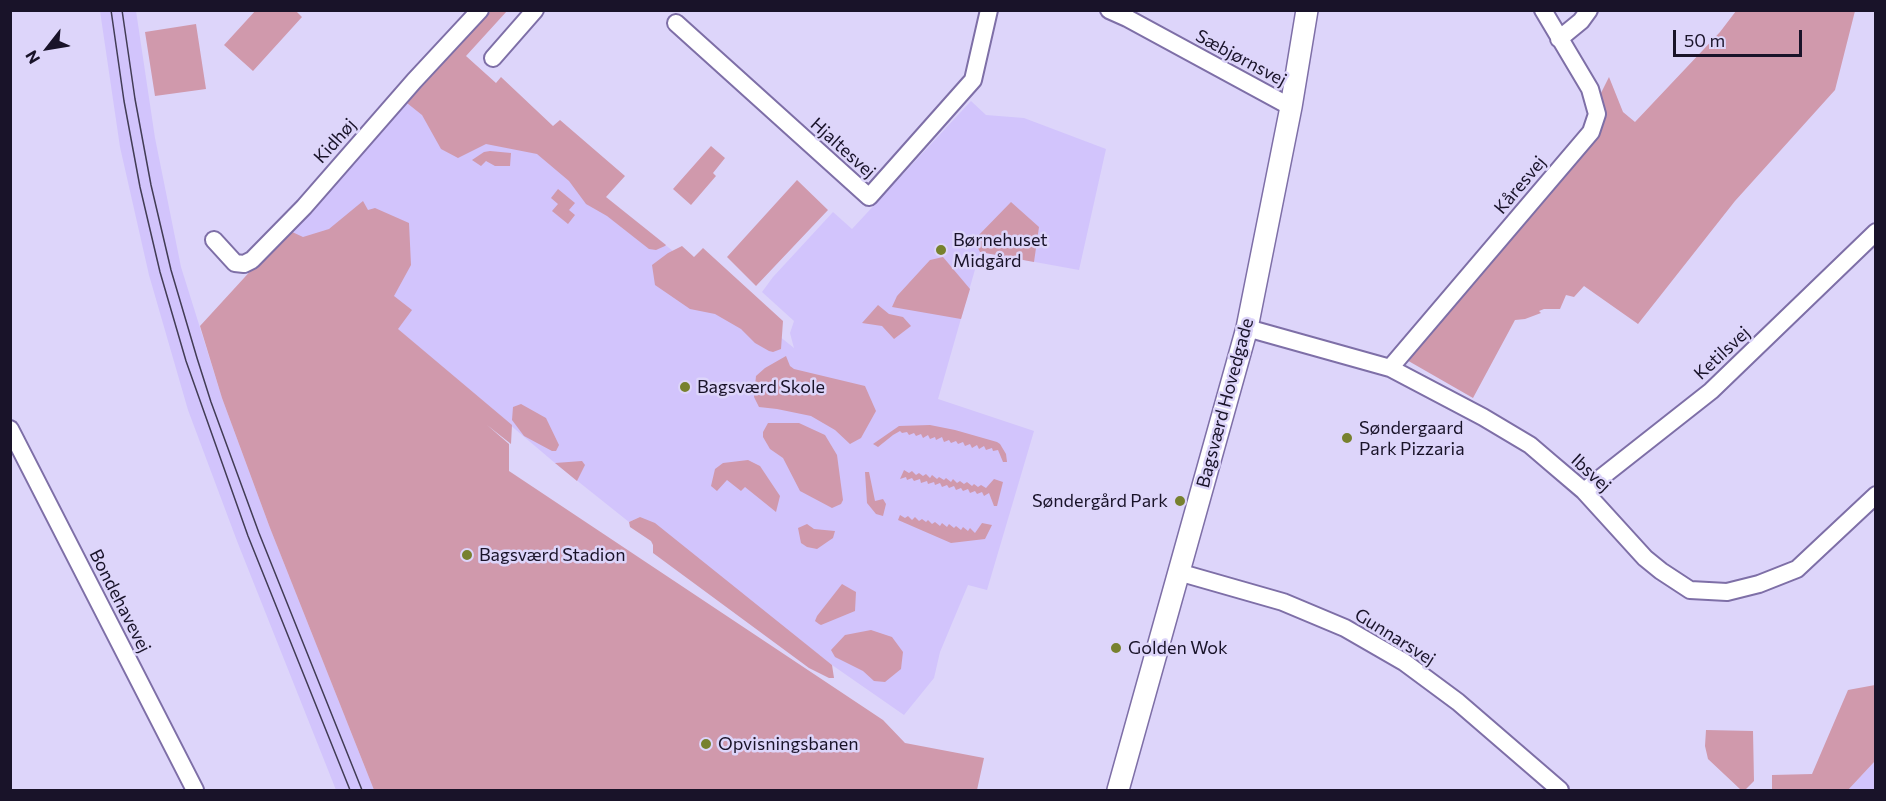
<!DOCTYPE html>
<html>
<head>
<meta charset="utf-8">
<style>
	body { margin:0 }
	#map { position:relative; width:1886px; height:801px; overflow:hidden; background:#ddd5fa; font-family:Commissioner,sans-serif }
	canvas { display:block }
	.frame { position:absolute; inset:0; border:12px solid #191329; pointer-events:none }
	.north { position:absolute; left:18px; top:18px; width:60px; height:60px; -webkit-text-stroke:4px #ddd5fa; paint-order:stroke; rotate:239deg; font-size:16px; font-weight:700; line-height:24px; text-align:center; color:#191329 }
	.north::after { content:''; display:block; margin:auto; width:21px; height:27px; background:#191329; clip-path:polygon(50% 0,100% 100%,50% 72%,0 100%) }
	.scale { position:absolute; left:1673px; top:30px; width:129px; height:27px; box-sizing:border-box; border:3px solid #191329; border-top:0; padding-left:8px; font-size:18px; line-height:21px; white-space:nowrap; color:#191329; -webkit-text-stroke:4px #ddd5fa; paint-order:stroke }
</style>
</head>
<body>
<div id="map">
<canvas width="1886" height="801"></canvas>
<div class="frame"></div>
<div class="north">N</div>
<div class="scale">50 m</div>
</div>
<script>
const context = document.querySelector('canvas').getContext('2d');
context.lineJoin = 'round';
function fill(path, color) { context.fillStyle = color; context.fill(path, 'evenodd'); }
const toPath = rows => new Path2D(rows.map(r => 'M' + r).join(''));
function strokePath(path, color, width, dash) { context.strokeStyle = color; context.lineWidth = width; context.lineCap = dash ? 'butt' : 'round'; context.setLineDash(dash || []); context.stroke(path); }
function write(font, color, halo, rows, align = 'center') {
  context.font = font + ' Commissioner,sans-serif'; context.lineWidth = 5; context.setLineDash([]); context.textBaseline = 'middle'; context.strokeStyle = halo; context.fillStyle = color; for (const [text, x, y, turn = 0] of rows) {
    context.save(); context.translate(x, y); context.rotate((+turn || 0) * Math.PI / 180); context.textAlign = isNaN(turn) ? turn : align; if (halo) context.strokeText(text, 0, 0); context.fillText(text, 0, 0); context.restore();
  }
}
fill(toPath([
	[100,11,136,11,155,138,181,267,222,398,270,528,374,790,336,790,237,541,188,410,149,275,120,147],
	[442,66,794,348,790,333,794,321,762,292,773,277,833,212,852,229,971,101,986,115,1024,118,1106,149,1079,270,980,252,938,399,1034,431,987,590,968,585,940,652,934,678,904,715,832,665,640,517,629,522,555,463,285,234],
	[1875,761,1875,790,1848,790]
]), '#d2c4fc');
fill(toPath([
	[256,10,296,11,302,17,253,71,224,45],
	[491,11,507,11,466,56,496,83,501,77,553,126,560,120,625,176,606,197,666,245,665,246,656,250,649,249,607,216,586,204,569,181,537,154,486,144,458,158,441,149,422,115,407,103],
	[1736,11,1855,11,1835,90,1735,201,1638,324,1584,286,1574,297,1566,295,1560,309,1544,309,1539,311,1541,313,1525,319,1515,320,1473,398,1405,359,1604,121,1604,112,1599,97,1609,77,1623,112,1635,122,1720,32],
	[196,24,206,89,155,96,145,32],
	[711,146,725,158,713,173,716,176,691,205,673,189],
	[490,151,511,153,510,166,495,166,486,161,481,166,472,160,484,152],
	[797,180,828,210,756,286,727,257],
	[558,189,575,203,569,210,575,215,568,224,552,211,558,204,551,198],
	[363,201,368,210,375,208,409,223,411,265,394,296,412,310,398,329,512,425,511,444,487,425,509,444,509,471,883,720,905,743,984,758,977,790,374,790,270,528,222,398,200,326,288,230,303,237,329,229],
	[1011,202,1039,227,1034,262,980,252,974,240],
	[682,246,694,257,703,248,783,321,781,349,773,352,769,351,755,343,741,329,715,314,690,309,655,285,652,265,668,253],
	[943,257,970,289,961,319,892,307,897,296,930,260],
	[878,305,889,314,903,317,911,326,894,339,882,326,862,323],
	[786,356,790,366,794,369,865,386,876,411,861,438,850,444,835,430,811,416,777,409,759,407,754,397,756,376,765,368],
	[521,404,546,418,559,445,556,451,552,451,524,436,512,420,513,407],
	[768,423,799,423,825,435,837,455,843,500,841,504,832,508,800,491,783,458,770,449,763,437,763,432],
	[930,425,955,430,997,442,1000,444,1006,454,1007,462,1003,462,998,450,993,451,992,448,986,450,984,446,979,449,977,445,972,448,970,444,965,446,963,442,958,444,956,441,951,443,949,440,944,442,942,437,936,440,935,437,930,439,928,435,923,438,921,434,916,436,914,433,909,435,907,432,902,433,900,431,893,435,878,447,873,444,899,426],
	[748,460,760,466,780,496,776,512,745,487,741,491,727,480,717,491,711,486,715,469,723,463],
	[582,461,585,465,577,481,555,463],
	[904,470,909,473,912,471,916,475,919,473,923,476,926,474,930,478,932,475,937,479,939,477,944,480,946,478,951,482,953,479,957,483,960,481,964,484,967,482,972,486,974,484,978,487,981,485,986,488,994,479,1003,482,997,506,994,506,989,493,984,496,982,492,977,494,975,491,970,493,968,489,963,491,961,488,956,490,954,486,949,488,947,485,942,487,940,483,935,485,934,482,928,484,927,481,921,483,920,479,914,481,912,478,907,480,906,477,900,479],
	[865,472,869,472,875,501,883,499,886,504,883,516,876,514,867,503],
	[900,515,905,518,908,516,912,520,915,517,919,521,922,519,926,522,928,520,932,524,935,522,940,526,942,523,947,527,949,524,954,528,956,526,961,530,963,527,968,531,970,528,975,533,982,523,992,525,985,539,951,543,898,520],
	[640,517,655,523,832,665,834,678,829,678,809,668,653,553,653,545,651,541,630,527,629,522],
	[807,524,814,529,835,531,833,538,817,549,807,547,801,543,798,528],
	[842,584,856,592,855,611,821,625,819,624,815,621,817,616],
	[871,630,892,637,903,652,901,669,885,682,874,681,863,671,835,657,831,650,845,635],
	[1875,685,1875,761,1848,790,1772,790,1772,775,1812,774,1848,690],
	[1706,730,1753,731,1754,781,1745,790,1741,790,1708,759,1705,746]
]), '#d099ac');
const minor = toPath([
	[1109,10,1127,18,1291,107],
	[676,23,869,197,973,80,989,10],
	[1559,39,1581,21,1589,10],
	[493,58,535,10],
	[214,240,235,263,244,264,252,260,304,207,414,81,480,10],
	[1247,328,1390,368,1483,417,1530,445,1551,463,1584,491,1645,558,1661,571,1690,590,1727,592,1759,584,1797,569,1876,495],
	[1390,368,1591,132,1597,114,1590,89,1543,10],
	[10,429,195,790],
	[1584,491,1711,391,1876,232],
	[1178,572,1283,602,1345,628,1404,662,1458,702,1560,790]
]);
const tertiary = toPath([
	[1118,790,1247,328,1291,107,1307,10]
]);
strokePath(minor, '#7e6fa7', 20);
strokePath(tertiary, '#7e6fa7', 24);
strokePath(minor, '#fff', 16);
strokePath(tertiary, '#fff', 21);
strokePath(toPath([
	[111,10,124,101,140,187,160,272,186,361,248,536,350,790],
	[122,10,135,99,151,185,171,270,197,358,211,402,259,533,362,790]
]), '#423c55', 1.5);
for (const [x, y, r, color] of [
	[941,250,6,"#77812e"],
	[685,387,6,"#77812e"],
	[1347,438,6,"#77812e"],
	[1180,501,6,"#77812e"],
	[467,555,6,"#77812e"],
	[1116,648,6,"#77812e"],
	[706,744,6,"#77812e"]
]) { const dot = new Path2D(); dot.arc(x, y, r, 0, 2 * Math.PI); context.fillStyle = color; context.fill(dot); strokePath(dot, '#ddd5fa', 2); }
write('18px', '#191329', '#ddd5fa', [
	["Sæbjørnsvej",1241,58,28],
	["Kidhøj",335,141,-48],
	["Hjaltesvej",843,148,42],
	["Kåresvej",1520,185,-50],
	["Ketilsvej",1722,353,-43],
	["Bagsværd Hovedgade",1225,403,-75],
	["Ibsvej",1591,473,43],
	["Bondehavevej",120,601,63],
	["Gunnarsvej",1395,637,32]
]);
write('18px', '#191329', '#ddd5fa', [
	["Børnehuset",953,240],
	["Midgård",953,261],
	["Bagsværd Skole",697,387],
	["Søndergaard",1359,428],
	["Park Pizzaria",1359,449],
	["Søndergård Park",1168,501,"right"],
	["Bagsværd Stadion",479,555],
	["Golden Wok",1128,648],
	["Opvisningsbanen",718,744]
], 'left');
</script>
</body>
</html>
